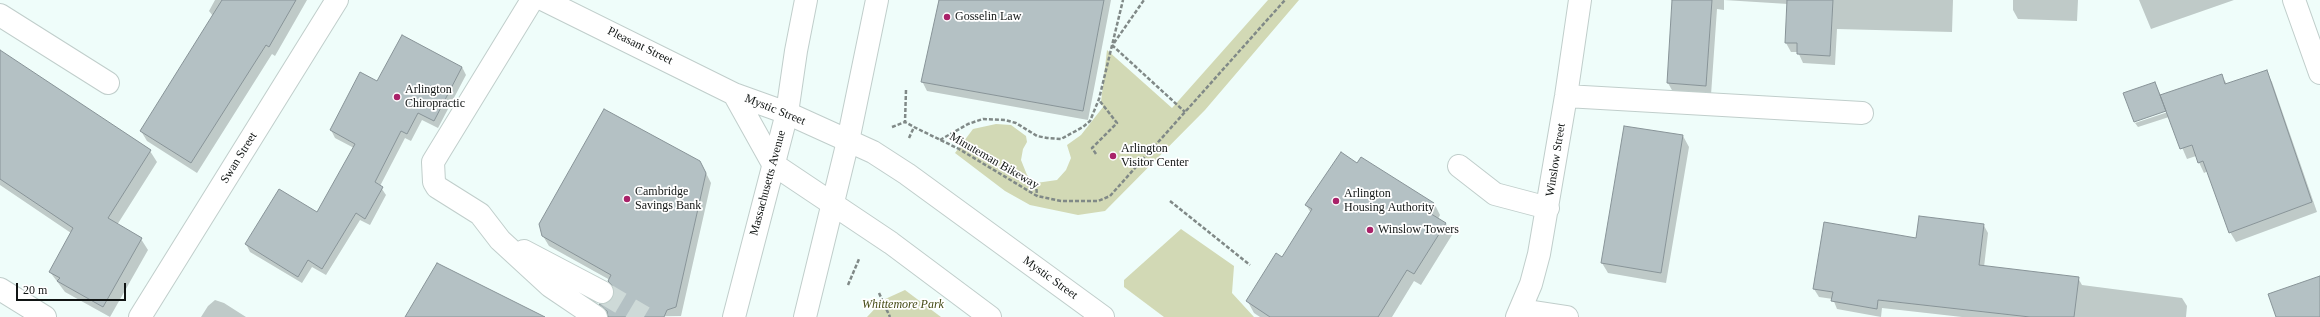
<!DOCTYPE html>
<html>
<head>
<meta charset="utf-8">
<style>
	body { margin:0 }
	#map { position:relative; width:2320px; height:317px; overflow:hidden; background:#effdfa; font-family:"Times New Roman",serif }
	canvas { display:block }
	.scale { position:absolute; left:16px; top:283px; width:110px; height:18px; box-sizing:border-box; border:2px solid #111514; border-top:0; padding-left:5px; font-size:12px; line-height:14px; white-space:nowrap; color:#111514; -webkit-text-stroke:3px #fff; paint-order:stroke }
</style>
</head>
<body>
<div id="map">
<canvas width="2320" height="317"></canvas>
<div class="scale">20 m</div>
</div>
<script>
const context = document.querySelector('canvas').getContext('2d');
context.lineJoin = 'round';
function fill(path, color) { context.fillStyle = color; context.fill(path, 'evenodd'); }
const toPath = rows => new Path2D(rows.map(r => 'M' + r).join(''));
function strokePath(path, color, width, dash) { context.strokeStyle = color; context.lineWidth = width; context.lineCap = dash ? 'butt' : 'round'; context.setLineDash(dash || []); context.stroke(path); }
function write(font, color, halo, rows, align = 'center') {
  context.font = font + ' "Times New Roman",serif'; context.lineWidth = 3.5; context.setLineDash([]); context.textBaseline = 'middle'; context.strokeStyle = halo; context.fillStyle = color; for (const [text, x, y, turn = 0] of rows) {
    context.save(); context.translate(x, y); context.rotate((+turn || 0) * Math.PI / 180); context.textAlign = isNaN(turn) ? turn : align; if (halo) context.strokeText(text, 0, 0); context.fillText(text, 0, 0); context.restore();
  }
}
fill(toPath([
	[1268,0,1299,0,1205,110,1105,211,1078,215,1030,205,1005,191,955,153,973,129,996,124,1011,125,1026,136,1027,142,1023,149,1021,160,1027,175,1036,183,1057,180,1066,170,1071,158,1067,145,1081,135,1103,107,1101,102,1107,50,1172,108],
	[1181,229,1234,266,1232,293,1254,317,1164,317,1124,287,1124,280],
	[905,290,941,317,867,317,883,300]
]), '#d2d9b5');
fill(toPath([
	[215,0,307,0,275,56,272,54,197,173,147,141,141,131,213,16,209,11],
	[940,0,1111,0,1088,120,927,91,922,81],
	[1673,0,1953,0,1952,32,1837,29,1835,65,1803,63,1798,52,1791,52,1786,43,1788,4,1724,0,1724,10,1717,9,1711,95,1673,92,1668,83],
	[2013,0,2078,0,2077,21,2018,19,2013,10],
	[2139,0,2234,0,2151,29],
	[0,51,150,151,157,162,117,225,141,239,148,250,110,317,65,292,50,272,71,233,0,185],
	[462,67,466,75,438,128,422,120,411,141,405,138,380,186,386,195,370,225,360,220,326,275,312,267,302,283,250,252,246,244,317,214,354,148,335,138,331,130,361,74,378,83],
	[2266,72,2272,82,2317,212,2236,242,2230,232,2208,171,2204,173,2196,156,2187,159,2169,117,2138,127,2135,123,2171,111,2170,109,2134,121,2155,83,2161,96,2221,75,2227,84],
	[1625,127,1683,136,1689,147,1666,283,1608,273,1602,263],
	[1358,164,1434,203,1440,215,1438,219,1446,224,1452,235,1421,285,1414,281,1392,317,1260,317,1254,313,1248,302,1283,259,1311,213,1306,205],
	[705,171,711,183,681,316,608,317,600,304,609,304,614,298,614,289,610,280,549,246,543,236],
	[1983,224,1988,233,1984,267,2078,278,2082,285,2182,298,2187,306,2186,317,1962,317,1882,308,1881,317,1837,309,1833,299,1819,297,1814,289,1917,239],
	[215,300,224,303,246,317,201,317,208,306]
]), '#0003');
const building = toPath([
	[222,0,296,0,269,47,266,45,191,163,140,131,222,0],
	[939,0,1104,0,1083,111,921,82,939,0],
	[1672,0,1712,0,1706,86,1667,83,1672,0],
	[1787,0,1833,0,1830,56,1797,54,1797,43,1785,43,1787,0],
	[402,35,462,67,434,121,418,113,407,134,401,131,375,182,383,187,365,219,356,213,322,269,308,260,298,277,245,244,279,189,317,212,355,144,330,130,360,72,377,81,402,35],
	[0,50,151,150,108,218,142,238,103,307,57,281,60,278,49,272,73,228,0,179,0,50],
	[2267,70,2312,202,2229,233,2203,161,2198,163,2192,145,2180,149,2160,95,2222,74,2225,84,2267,70],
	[2155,82,2166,111,2134,122,2123,93,2155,82],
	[604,109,700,161,706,173,676,307,667,310,664,317,608,317,607,311,599,304,608,303,613,297,613,286,608,281,611,275,542,236,539,224,604,109],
	[1624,126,1683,135,1661,273,1601,263,1624,126],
	[1341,152,1357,163,1361,157,1434,203,1428,212,1446,223,1414,274,1407,270,1378,317,1270,317,1246,301,1276,253,1282,257,1312,209,1305,205,1341,152],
	[1919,216,1984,224,1979,265,2079,277,2074,317,2030,317,1878,300,1877,309,1831,301,1833,292,1813,289,1824,222,1916,238,1919,216],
	[437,263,545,317,405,317,437,263],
	[2320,276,2320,317,2276,317,2268,294,2320,276]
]);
fill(building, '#b4c1c4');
strokePath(building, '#889498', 1);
strokePath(toPath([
	[602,292,644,317]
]), '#cedad8', 22, [22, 11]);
const minor = toPath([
	[532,0,439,152,433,162,434,182,437,187,480,214,500,240,550,286,596,317],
	[2294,0,2320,73],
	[0,15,108,83],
	[1566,96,1862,113],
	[1459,166,1495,194,1548,208],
	[524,251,602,292],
	[0,289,45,317],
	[1521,310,1567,317],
	[140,317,337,0],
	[1517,317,1531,284,1539,254,1566,96,1580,0]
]);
const major = toPath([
	[544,0,734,94,787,113,796,51,806,0],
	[734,94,773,164],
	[848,141,877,0]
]);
const highway = toPath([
	[773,164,891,243,990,317],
	[734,317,787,113,873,152,907,174,1103,317],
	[805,317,848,141]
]);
strokePath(minor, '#c0cecb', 24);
strokePath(major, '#c0cecb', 24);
strokePath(highway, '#c0cecb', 24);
strokePath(toPath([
	[1114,43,1144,0],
	[1112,45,1185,112],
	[906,90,905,122,914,127,959,149,1037,196,1061,201,1098,201,1110,196,1285,0],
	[892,127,905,122],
	[909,138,914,127],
	[940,140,968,124,983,119,1005,120,1016,123,1037,136,1047,138,1061,139,1083,127,1090,121,1099,99,1123,0],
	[1096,154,1092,148,1117,123,1099,100],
	[1036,183,1037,196],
	[1170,201,1250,265],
	[848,285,859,259],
	[879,293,890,317]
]), '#808987', 2.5, [4, 2]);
strokePath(minor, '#fff', 22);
strokePath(major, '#fff', 22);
strokePath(highway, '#fff', 22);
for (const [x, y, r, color] of [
	[947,17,4,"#a92269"],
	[397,97,4,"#a92269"],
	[1113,156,4,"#a92269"],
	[627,199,4,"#a92269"],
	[1336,201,4,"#a92269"],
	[1370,230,4,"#a92269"]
]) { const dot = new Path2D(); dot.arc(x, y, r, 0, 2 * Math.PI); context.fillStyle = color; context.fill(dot); strokePath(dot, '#fff', 1.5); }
write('12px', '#111514', '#fff', [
	["Gosselin Law",955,17],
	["Arlington",405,90],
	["Chiropractic",405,104],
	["Arlington",1121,149],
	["Visitor Center",1121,163],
	["Cambridge",635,192],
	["Savings Bank",635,206],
	["Arlington",1344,194],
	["Housing Authority",1344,208],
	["Winslow Towers",1378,230]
], 'left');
write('12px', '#111514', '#fff', [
	["Pleasant Street",640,46,26],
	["Mystic Street",775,110,22],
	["Swan Street",239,158,-58],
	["Winslow Street",1556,160,-81],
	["Minuteman Bikeway",994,161,30],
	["Massachusetts Avenue",768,183,-75],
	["Mystic Street",1050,278,36]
]);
write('italic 12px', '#444a14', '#fff', [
	["Whittemore Park",903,305]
]);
</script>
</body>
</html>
